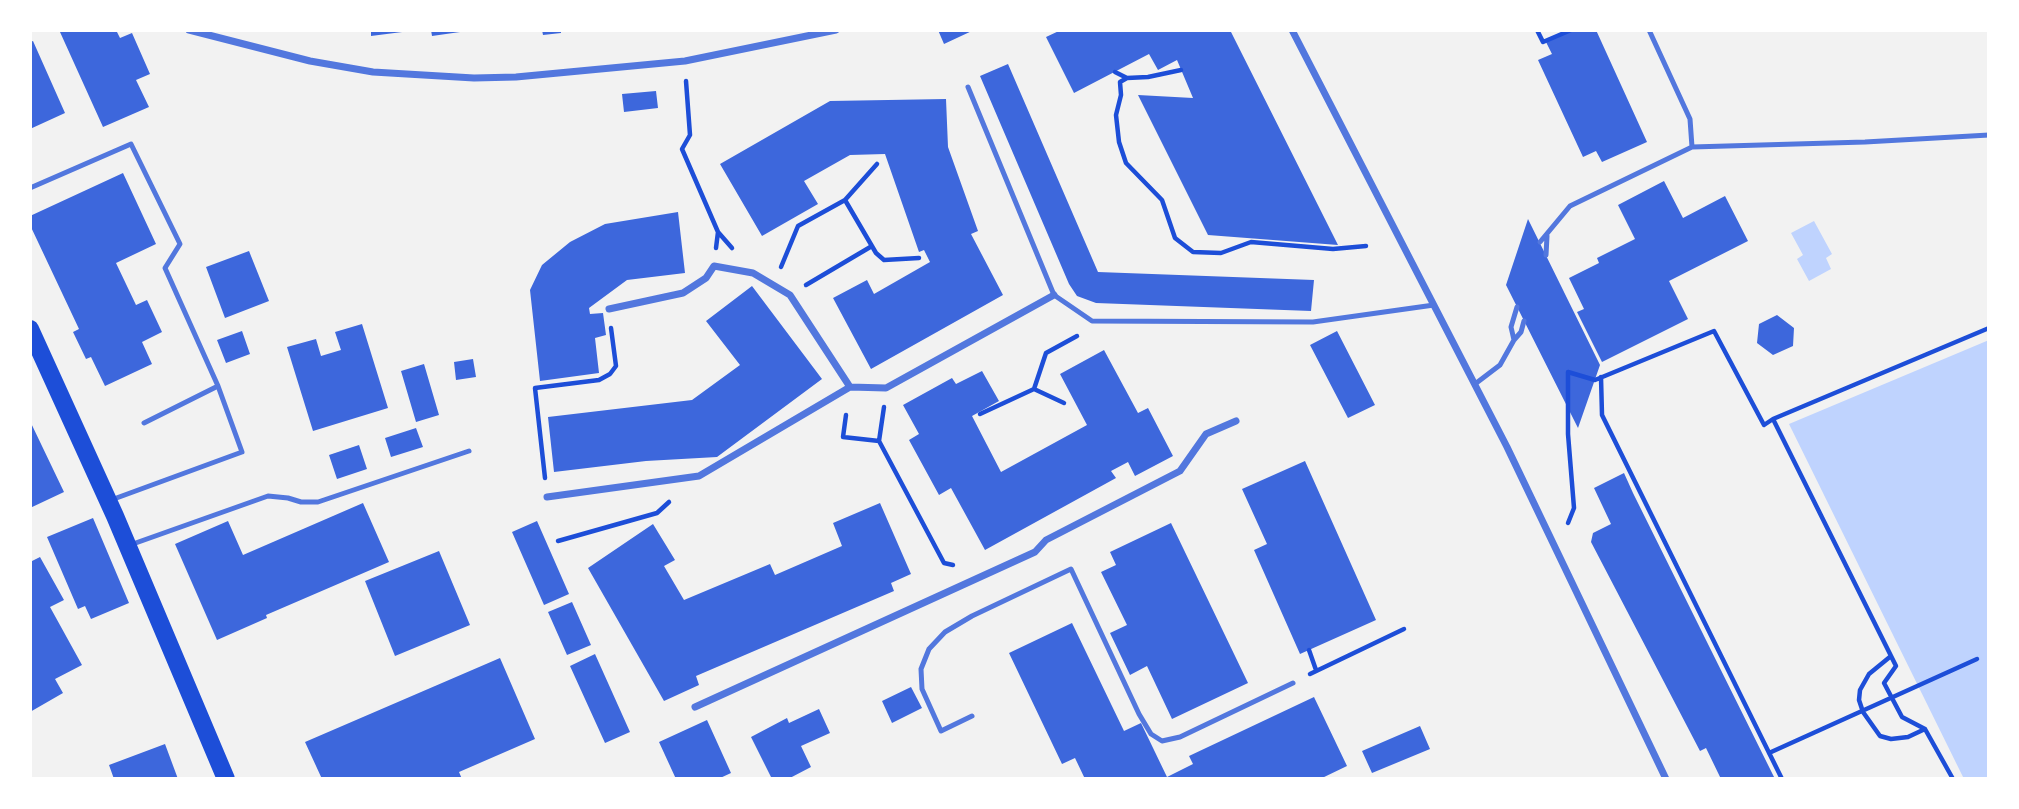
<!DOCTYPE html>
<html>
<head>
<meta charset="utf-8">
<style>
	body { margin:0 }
	#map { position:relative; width:2019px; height:809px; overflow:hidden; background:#f2f2f2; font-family:"Playfair Display",serif }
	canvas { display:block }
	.frame { position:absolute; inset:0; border:32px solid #fff; pointer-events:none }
</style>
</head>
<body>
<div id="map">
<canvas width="2019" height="809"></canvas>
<div class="frame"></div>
</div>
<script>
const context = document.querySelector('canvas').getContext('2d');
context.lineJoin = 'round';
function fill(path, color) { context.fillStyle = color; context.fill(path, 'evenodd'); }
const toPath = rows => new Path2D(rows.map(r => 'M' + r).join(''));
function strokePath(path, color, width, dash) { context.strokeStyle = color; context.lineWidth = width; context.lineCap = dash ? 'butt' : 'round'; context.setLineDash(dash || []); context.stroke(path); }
fill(toPath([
	[1814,221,1832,254,1826,258,1831,269,1809,281,1797,259,1803,255,1791,233],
	[1989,340,1989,779,1964,779,1789,424]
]), '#bfd3fe');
fill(toPath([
	[64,30,116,30,120,38,132,33,150,74,136,80,149,107,103,127,60,32],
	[371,30,410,30,410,31,371,36],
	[431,30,467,30,467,31,432,36],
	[542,30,561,30,561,33,543,35],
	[938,30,974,30,944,44],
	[1061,30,1230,30,1338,245,1208,235,1138,95,1193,98,1177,60,1158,70,1149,54,1074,93,1046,37],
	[1574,30,1596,30,1647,142,1602,162,1596,151,1583,157,1538,60,1552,54,1546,42],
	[33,41,65,113,30,129,30,42],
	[1008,64,1098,272,1314,280,1311,311,1096,303,1077,296,1069,284,980,76],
	[656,91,658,108,624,112,622,94],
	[946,99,948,147,978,231,971,234,1003,295,871,369,833,298,867,280,874,294,930,262,924,250,919,252,885,154,850,155,804,181,818,204,762,236,720,164,830,101],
	[123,173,156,244,116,263,136,305,147,300,162,332,142,342,152,364,105,386,91,357,86,359,73,332,79,329,30,225,30,216],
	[1664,181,1683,218,1725,196,1748,241,1669,281,1688,319,1602,362,1577,312,1584,309,1569,278,1599,263,1597,258,1635,239,1618,205],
	[678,212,685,273,627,280,589,308,590,314,603,313,606,335,595,338,599,373,540,381,530,290,542,265,570,242,605,224],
	[1528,219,1600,365,1578,428,1506,285],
	[249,251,269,301,225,318,206,267],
	[752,286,822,379,717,457,646,461,554,472,548,417,692,400,740,365,706,321],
	[1777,315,1794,328,1793,346,1773,355,1757,343,1759,324],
	[362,324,388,408,313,431,287,347,316,339,321,356,341,350,335,332],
	[242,331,250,354,226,363,217,340],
	[1337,331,1375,405,1348,418,1310,345],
	[1104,350,1138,413,1148,408,1173,456,1135,476,1128,462,1111,471,1116,478,985,550,951,488,939,495,909,440,919,434,903,405,952,378,956,384,982,371,999,401,972,416,1001,472,1087,425,1060,374],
	[473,359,476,377,456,380,454,362],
	[424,364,439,415,416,422,401,371],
	[30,421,64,492,30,508],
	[416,428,423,447,391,457,385,438],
	[359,445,367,469,337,479,329,455],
	[1305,461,1376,620,1300,654,1254,550,1267,544,1242,489],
	[1624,473,1633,493,1775,779,1721,779,1706,748,1700,751,1591,542,1593,533,1611,524,1594,488],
	[363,503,389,562,266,615,267,618,217,640,175,544,228,521,243,555],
	[880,503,911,574,891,583,894,591,696,676,699,685,664,701,588,568,653,524,675,560,664,566,684,600,770,564,775,575,842,546,833,523],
	[93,518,129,603,91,619,85,606,78,609,47,537],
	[537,521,569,594,544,605,512,532],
	[1171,523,1248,683,1172,719,1147,666,1130,675,1110,633,1127,625,1101,572,1116,565,1110,552],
	[439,551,470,625,395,656,365,581],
	[40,557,64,600,50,607,82,665,55,679,63,693,30,712,30,562],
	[572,602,591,645,567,655,548,612],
	[1072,623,1124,731,1141,723,1167,777,1193,764,1189,756,1314,697,1347,766,1320,779,1085,779,1075,758,1062,764,1009,653],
	[595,654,630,732,605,743,570,666],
	[500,658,535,739,459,772,462,779,322,779,305,742],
	[911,687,922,708,892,723,882,701],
	[819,709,830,733,801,746,811,767,788,779,772,779,751,737,787,718,789,723],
	[707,720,731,773,718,779,676,779,659,742],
	[1420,726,1430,749,1372,773,1362,751],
	[165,744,178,779,114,779,109,765]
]), '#3d67dc');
strokePath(toPath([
	[1537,30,1543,42,1571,30],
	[1115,72,1127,78,1148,77,1181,70],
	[1127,78,1120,82,1121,95,1116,115,1119,142,1126,163,1162,200,1175,238,1193,252,1221,253,1251,242,1333,249,1366,246],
	[686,81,690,135,682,149,718,232,716,248],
	[845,200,876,253,884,260,919,258],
	[718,232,732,248],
	[781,267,798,226,845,200,877,164],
	[806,285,872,246],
	[1601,377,1602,415,1782,779],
	[1064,403,1034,389,1046,353,1077,336],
	[980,414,1034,389],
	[846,415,843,437,879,441],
	[879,441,944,563,953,565],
	[879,441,884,407],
	[545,478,535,388,599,380,610,374,616,366,611,328],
	[1568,523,1574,508,1568,434,1568,372,1595,380,1714,331,1764,425,1773,419],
	[558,541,657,513,669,502],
	[1309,650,1316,670],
	[1891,656,1869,674,1860,690,1859,700,1863,712,1880,736,1891,739,1908,737,1925,729],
	[1310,674,1404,629],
	[1769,753,1977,659],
	[1953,779,1925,729,1902,717,1884,683,1896,666,1773,419,1989,328]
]), '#1d4ed8', 4.5);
strokePath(toPath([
	[1649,30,1690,119,1692,147],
	[968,87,1054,295,1092,321,1313,322,1434,305],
	[30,188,131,144,180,244,165,268,218,386],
	[1540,242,1570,206,1692,147,1865,142,1989,135],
	[1546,255,1547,236],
	[1514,340,1511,327,1517,307],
	[1475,384,1500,365,1514,340,1521,332,1524,321],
	[111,500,242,452,218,386,144,423],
	[130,545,268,496,288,498,301,502,318,502,469,451],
	[972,716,941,731,922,689,921,669,929,649,945,632,972,616,1071,569,1139,714,1151,734,1162,741,1180,737,1293,683]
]), '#5277de', 5);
strokePath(toPath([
	[189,30,310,61,373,72,474,78,516,77,685,61,836,30],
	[1292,30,1507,447,1666,779],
	[609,309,683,293,706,278,714,266,753,273,790,295,850,387],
	[547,497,699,476,850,387,886,388,1054,295],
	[695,707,1035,552,1046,540,1180,471,1206,434,1236,421]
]), '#5277de', 7);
strokePath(toPath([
	[30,329,115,516,226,779]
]), '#1d4ed8', 18);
</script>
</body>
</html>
